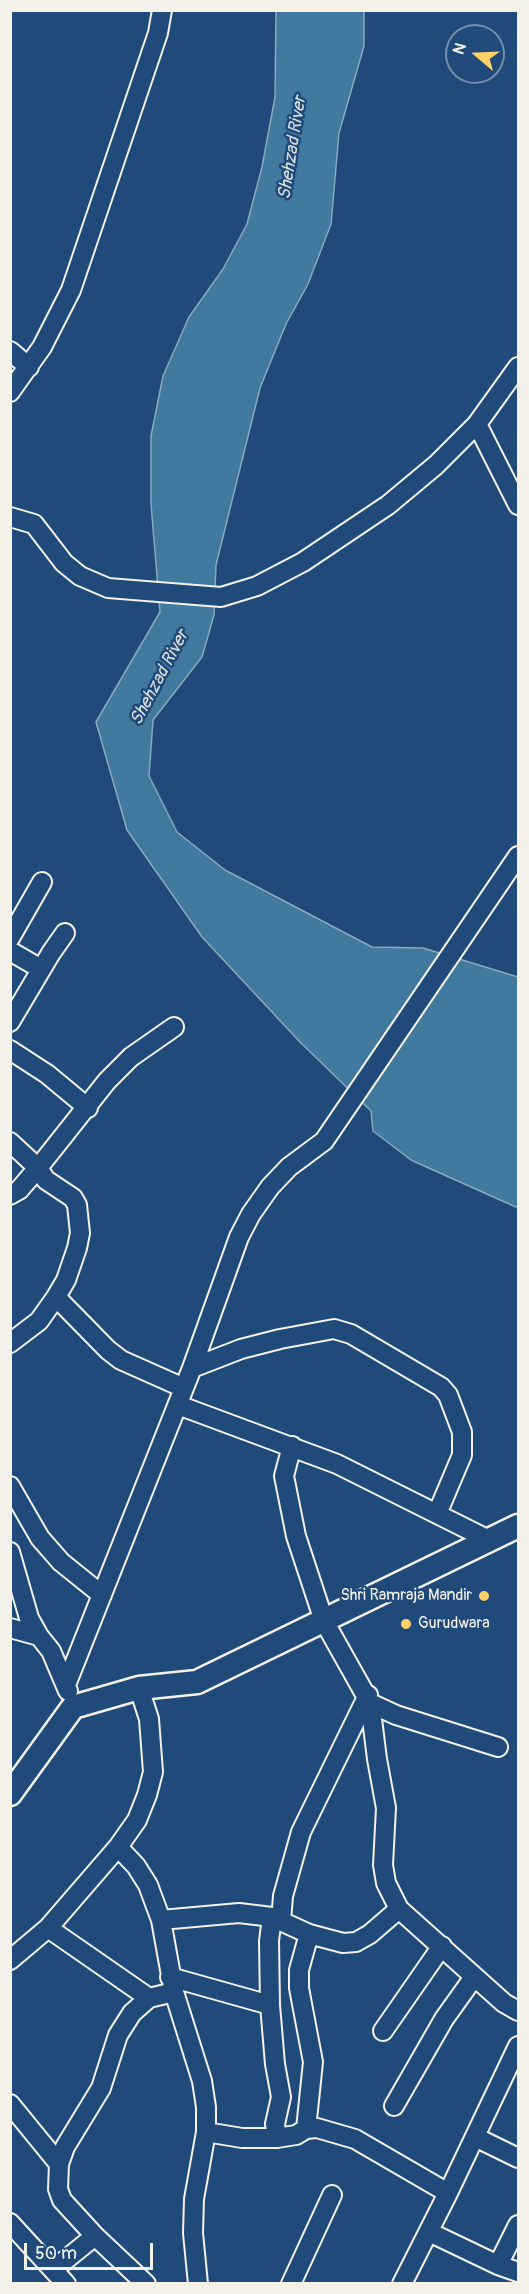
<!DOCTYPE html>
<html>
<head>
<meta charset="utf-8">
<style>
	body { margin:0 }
	#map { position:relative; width:529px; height:2294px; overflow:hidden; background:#1f4a7a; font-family:Pangolin,sans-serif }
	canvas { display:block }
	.frame { position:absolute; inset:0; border:12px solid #f4f1e8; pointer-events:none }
	.north { position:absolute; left:445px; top:24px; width:60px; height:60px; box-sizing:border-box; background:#1f4a7a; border:2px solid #748da6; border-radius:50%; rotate:289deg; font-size:16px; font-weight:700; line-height:24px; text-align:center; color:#f4f1e8 }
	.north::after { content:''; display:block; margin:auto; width:21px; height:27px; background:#ffd166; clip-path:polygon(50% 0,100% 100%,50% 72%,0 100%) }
	.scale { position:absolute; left:24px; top:2243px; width:129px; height:27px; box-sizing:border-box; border:3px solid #f4f1e8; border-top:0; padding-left:8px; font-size:18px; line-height:21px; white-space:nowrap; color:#f4f1e8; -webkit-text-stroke:4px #1f4a7a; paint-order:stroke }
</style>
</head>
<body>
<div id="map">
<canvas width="529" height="2294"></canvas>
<div class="frame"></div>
<div class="north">N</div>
<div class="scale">50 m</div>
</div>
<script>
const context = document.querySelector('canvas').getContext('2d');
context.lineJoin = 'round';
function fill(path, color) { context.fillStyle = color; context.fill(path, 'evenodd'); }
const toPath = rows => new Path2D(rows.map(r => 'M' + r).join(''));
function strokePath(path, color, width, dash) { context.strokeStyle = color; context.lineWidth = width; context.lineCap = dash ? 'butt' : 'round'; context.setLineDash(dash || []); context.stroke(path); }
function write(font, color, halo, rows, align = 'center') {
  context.font = font + ' Pangolin,sans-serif'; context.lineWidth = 5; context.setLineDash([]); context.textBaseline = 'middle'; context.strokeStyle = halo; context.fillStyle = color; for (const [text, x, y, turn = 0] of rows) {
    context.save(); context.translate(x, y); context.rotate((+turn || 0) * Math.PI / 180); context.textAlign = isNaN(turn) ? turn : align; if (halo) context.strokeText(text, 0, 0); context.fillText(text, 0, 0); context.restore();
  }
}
const water = toPath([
	[276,11,364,11,364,46,339,133,331,224,308,284,286,324,260,388,216,565,214,615,202,657,153,720,149,776,177,832,225,870,372,947,423,948,518,977,518,1208,411,1160,373,1131,371,1111,299,1041,202,937,127,830,96,722,160,612,151,504,151,436,163,376,189,317,223,269,247,224,262,167,275,97,276,11]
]);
fill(water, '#42799f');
strokePath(water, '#89a9bc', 1.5);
const minor = toPath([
	[10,351,29,367],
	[10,392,42,347,71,290,158,33,162,10],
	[477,424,518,505],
	[10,517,34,524,64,563,80,576,108,588,221,597,257,586,303,562,388,505,436,465,477,424,518,367],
	[10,938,42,882],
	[10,951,41,969],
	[10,1022,51,953,65,933],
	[10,1050,47,1074,88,1108],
	[10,1142,38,1168,46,1180,73,1198,77,1205,80,1233,77,1248,66,1280,56,1297,39,1321,10,1343],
	[10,1195,19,1190,38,1168,107,1081,131,1057,174,1027],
	[56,1297,108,1350,121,1360,184,1388],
	[192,1368,241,1349,280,1339,334,1329,351,1334,441,1387,448,1395,462,1432,462,1455,437,1514],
	[178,1405,337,1464,489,1540],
	[292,1446,284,1476,296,1536,324,1621,370,1703,377,1759,386,1808,383,1865,386,1883,399,1909,504,2003,518,2011],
	[10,1486,40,1538,61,1562,102,1595],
	[10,1552,29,1618,39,1636,51,1651,68,1691],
	[10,1628,39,1636],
	[66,1685,192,1368,239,1237,251,1214,270,1187,289,1167,324,1141,518,856],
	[370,1703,396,1715,498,1747],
	[118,1847,136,1866,148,1885,161,1920,174,1992,202,2081,206,2107,206,2132,194,2199,193,2233,198,2284],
	[272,1917,269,1941,270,2005,275,2064,281,2097,275,2124,277,2138],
	[161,1920,239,1913,272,1917,309,1934,343,1943,356,1942,370,1934,399,1909],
	[281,1921,283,1896,301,1832,368,1695],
	[48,1928,149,1998],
	[10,1960,48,1928,118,1847,137,1820,147,1795,153,1772,149,1719,139,1688],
	[170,1977,270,2005],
	[383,2031,442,1946],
	[10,2104,59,2164],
	[394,2106,444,2019,474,1977],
	[306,2129,313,2062,299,1988,299,1970,309,1934],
	[206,2132,242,2138,277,2138,296,2135,306,2129,317,2128,355,2139,448,2193],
	[475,2137,518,2158],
	[10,2223,66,2284],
	[429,2232,498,2265,518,2272],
	[498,2265,518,2225],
	[53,2270,95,2236],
	[146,2284,95,2236,62,2200,58,2189,59,2164,65,2147,101,2088,118,2035,132,2013,149,1998,174,1992],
	[291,2284,332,2195],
	[402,2284,448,2193,518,2046]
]);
const major = toPath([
	[10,1794,73,1707,139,1688,197,1682,518,1526]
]);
strokePath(minor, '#f4f1e8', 22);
strokePath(major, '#f4f1e8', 27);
strokePath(minor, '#1f4a7a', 18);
strokePath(major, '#1f4a7a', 22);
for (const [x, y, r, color] of [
	[484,1596,6,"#ffd166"],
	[406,1624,6,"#ffd166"]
]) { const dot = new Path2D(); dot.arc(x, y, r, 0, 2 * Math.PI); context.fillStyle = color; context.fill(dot); strokePath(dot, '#1f4a7a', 2); }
write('16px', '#f4f1e8', '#1f4a7a', [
	["Shri Ramraja Mandir",472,1596],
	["Gurudwara",418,1624,"left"]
], 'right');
write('italic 18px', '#d9dfdd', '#1f4a7a', [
	["Shehzad River",293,148,-81],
	["Shehzad River",160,678,-62]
]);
</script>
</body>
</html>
